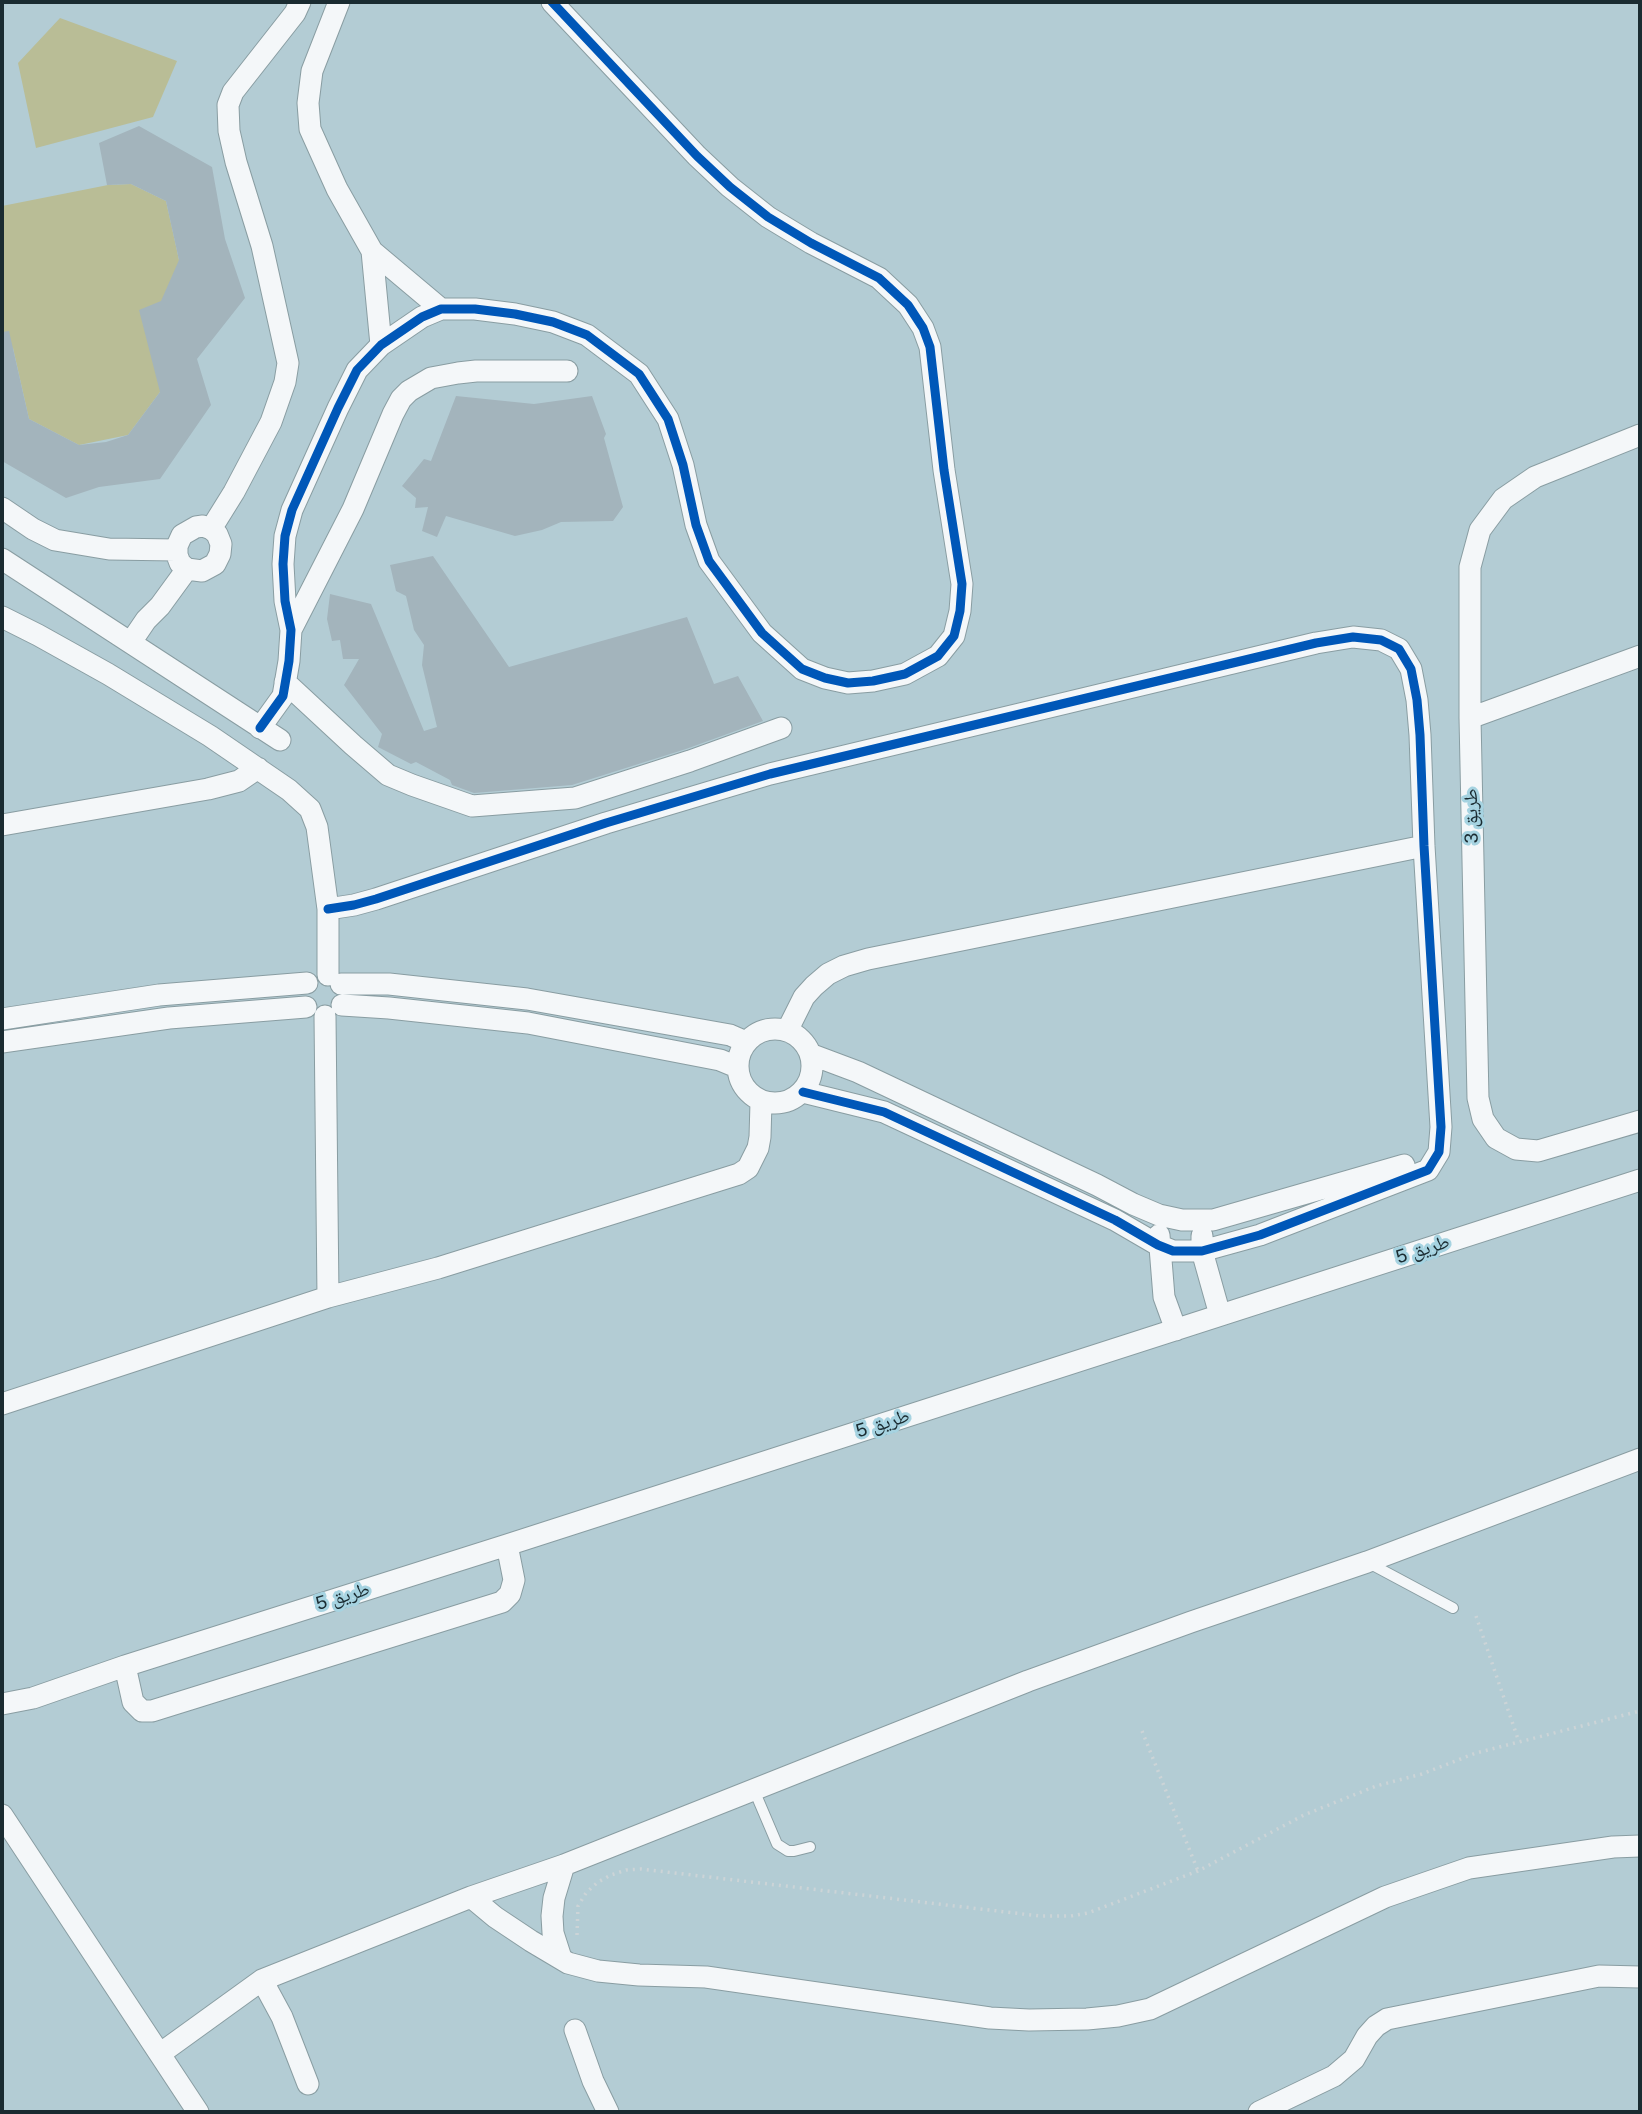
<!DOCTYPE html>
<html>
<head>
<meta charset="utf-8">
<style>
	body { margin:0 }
	#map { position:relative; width:1642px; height:2114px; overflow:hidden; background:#b3ccd4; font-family:Arial,sans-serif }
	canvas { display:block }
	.frame { position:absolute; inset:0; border:4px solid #1a2b31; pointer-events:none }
</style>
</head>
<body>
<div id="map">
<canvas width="1642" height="2114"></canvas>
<div class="frame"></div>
</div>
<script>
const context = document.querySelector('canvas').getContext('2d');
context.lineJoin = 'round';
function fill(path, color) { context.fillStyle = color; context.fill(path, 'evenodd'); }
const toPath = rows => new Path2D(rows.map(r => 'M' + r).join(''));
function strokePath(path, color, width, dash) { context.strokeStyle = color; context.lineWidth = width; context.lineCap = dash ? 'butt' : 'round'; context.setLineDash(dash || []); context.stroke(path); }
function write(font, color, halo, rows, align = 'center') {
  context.font = font + ' Arial,"Noto Naskh Arabic",sans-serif'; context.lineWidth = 6; context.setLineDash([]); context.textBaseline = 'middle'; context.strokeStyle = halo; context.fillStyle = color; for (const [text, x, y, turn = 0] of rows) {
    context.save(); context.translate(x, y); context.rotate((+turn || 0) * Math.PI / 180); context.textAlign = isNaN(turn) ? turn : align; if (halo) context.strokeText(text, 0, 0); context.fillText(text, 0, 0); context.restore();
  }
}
fill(toPath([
	[60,18,177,61,153,117,36,148,18,63],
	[131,184,166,201,179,260,160,392,128,435,79,445,29,419,13,348,2,346,2,206,108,185]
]), '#b9bd96');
fill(toPath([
	[139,126,212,167,225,239,245,298,197,359,211,405,160,479,99,487,66,498,2,461,2,332,9,331,29,419,79,445,106,442,128,435,160,392,139,310,161,301,179,260,166,201,131,184,107,185,99,143],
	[456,396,534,404,592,396,606,434,604,438,623,507,613,521,561,522,542,530,515,536,446,516,437,537,422,531,428,507,415,508,416,498,402,486,424,459,431,461],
	[433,556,509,667,687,617,714,684,738,676,763,721,686,749,572,785,474,793,452,785,450,780,416,762,411,764,378,747,382,734,344,685,359,659,343,659,340,640,332,641,327,619,330,594,371,604,424,731,437,727,422,665,424,645,414,630,406,596,396,591,390,565]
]), '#a3b4bc');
const service = toPath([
	[1367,1562,1453,1608],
	[754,1790,777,1844,788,1851,794,1851,810,1847]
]);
const minor = toPath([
	[339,2,312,71,308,103,310,129,337,189,372,251,441,309],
	[372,251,381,345],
	[1640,435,1535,477,1503,499,1480,530,1470,567,1470,718,1478,1098,1483,1119,1496,1138,1516,1149,1538,1151,1640,1121],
	[2,508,33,529,55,540,109,549,176,550],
	[211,529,234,492,271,422,285,382,288,363,262,246,236,162,229,131,228,105,233,92,295,13,300,2],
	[2,559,280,740],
	[2,617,38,635,108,674,210,736,289,790,310,809,317,827,328,909,328,975],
	[291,630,353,509,393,414,401,399,409,391,431,378,458,373,476,371,567,371],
	[131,642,146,620,160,606,187,569,202,571,215,564,220,554,221,544,217,534,211,529,203,526,196,527,182,535,177,546,177,555,180,563,187,569],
	[285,682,353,745,388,775,412,785,472,806,575,798,690,761,781,728],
	[1470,718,1640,656],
	[260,728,283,696,289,661,291,630,285,601,283,564,285,536,292,510,338,408,357,370,381,345,422,317,441,309,475,309,515,314,553,322,587,335,639,374,668,419,683,465,696,525,709,561,762,633,802,669,825,678,848,683,873,681,905,674,938,656,954,636,960,611,962,584,944,470,930,347,923,328,908,305,879,278,811,243,768,217,730,187,697,156,552,2],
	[2,825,208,789,239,781,258,768],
	[328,909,354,905,376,899,606,823,770,774,1316,643,1353,637,1381,640,1399,649,1411,669,1417,700,1420,735,1424,846,1441,1127,1439,1152,1428,1170,1260,1235,1202,1251,1173,1251,1158,1245,1115,1220,884,1112,803,1092],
	[341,984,389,984,527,999,730,1035,746,1042],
	[342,1005,389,1008,528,1023,720,1060,737,1067],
	[325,1016,328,1297],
	[2,1019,159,995,307,983],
	'738 1066a37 37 0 1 1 74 0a37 37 0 1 1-74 0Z',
	[787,1031,804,997,814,986,828,974,844,966,868,959,1424,846],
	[2,1042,169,1018,306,1007],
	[810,1054,858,1072,1097,1185,1133,1204,1159,1215,1182,1220,1213,1220,1404,1165],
	[1159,1235,1164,1297,1176,1330],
	[1202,1236,1202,1251,1220,1315],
	[2,1404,328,1297,438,1268,739,1174,748,1168,758,1148,760,1137,761,1102],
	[125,1666,133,1702,142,1711,152,1711,502,1602,510,1594,514,1580,507,1545],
	[2,1704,33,1698,125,1666,507,1545,1640,1180],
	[2,1815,198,2112],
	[471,1897,495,1917,531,1941,568,1963,598,1971,639,1975,706,1977,990,2018,1029,2020,1087,2019,1118,2016,1150,2009,1385,1897,1469,1868,1613,1847,1640,1846],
	[561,1958,553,1933,552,1916,554,1898,564,1865],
	[262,1980,282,2017,308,2084],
	[575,2030,593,2081,608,2112],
	[161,2053,262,1980,471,1897,564,1865,1028,1681,1191,1622,1367,1562,1640,1459],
	[1259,2112,1334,2076,1354,2059,1367,2036,1376,2026,1387,2019,1599,1976,1640,1977]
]);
strokePath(service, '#899da2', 12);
strokePath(minor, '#899da2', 23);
strokePath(toPath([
	[1476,1616,1519,1742],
	[1142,1731,1198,1871],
	[577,1935,578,1906,586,1893,598,1882,611,1875,626,1870,641,1869,1040,1916,1071,1916,1088,1913,1198,1871,1304,1815,1376,1786,1422,1774,1476,1753,1640,1711]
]), '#ccd4d7', 3.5, [2, 5]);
strokePath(service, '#f4f7f9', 10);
strokePath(minor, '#f4f7f9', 21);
strokePath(toPath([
	[260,728,283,696,289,661,291,630,285,601,283,564,285,536,292,510,338,408,357,370,381,345,422,317,441,309,475,309,515,314,553,322,587,335,639,374,668,419,683,465,696,525,709,561,762,633,802,669,825,678,848,683,873,681,905,674,938,656,954,636,960,611,962,584,944,470,930,347,923,328,908,305,879,278,811,243,768,217,730,187,697,156,552,2],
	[328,909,354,905,376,899,606,823,770,774,1316,643,1353,637,1381,640,1399,649,1411,669,1417,700,1420,735,1424,846,1441,1127,1439,1152,1428,1170,1260,1235,1202,1251,1173,1251,1158,1245,1115,1220,884,1112,803,1092]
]), '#0057b8', 9);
write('19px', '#1a2b31', '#a6d3e1', [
	["طريق 3",1472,816,-91],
	["طريق 5",1423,1250,-18],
	["طريق 5",883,1424,-18],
	["طريق 5",343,1597,-17]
]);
</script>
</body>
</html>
